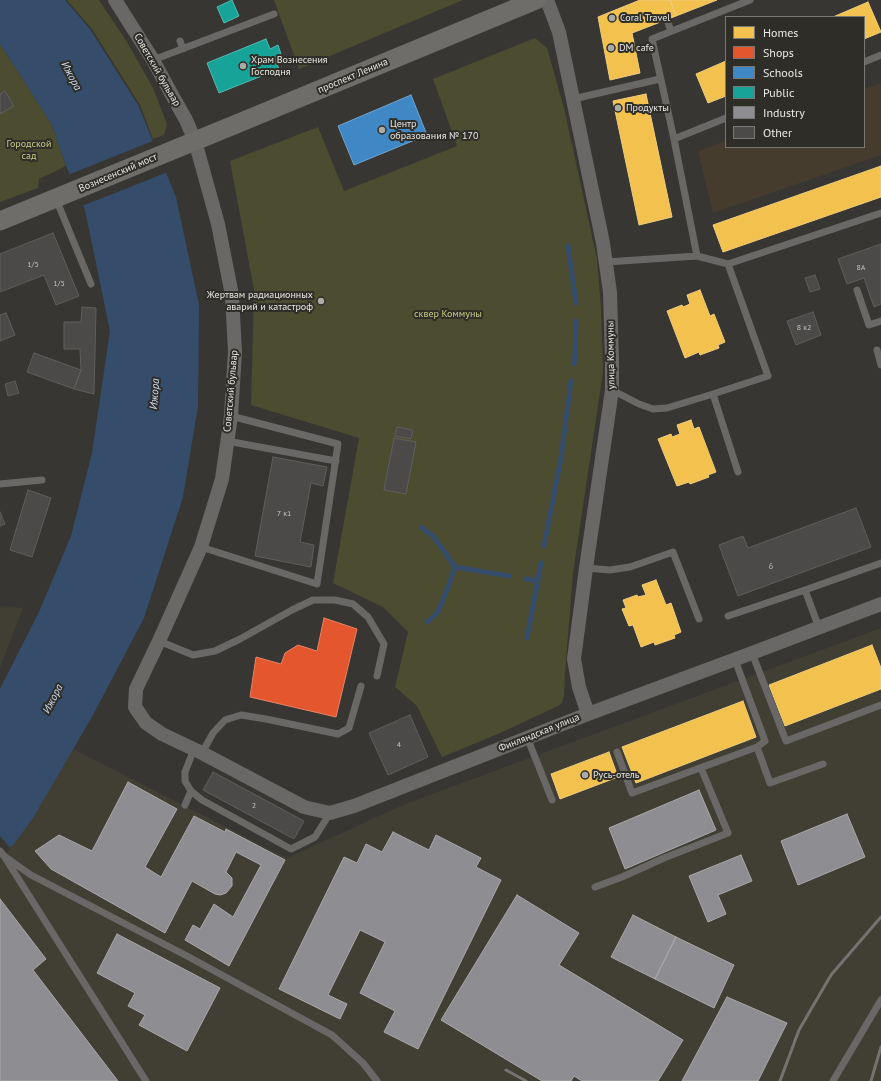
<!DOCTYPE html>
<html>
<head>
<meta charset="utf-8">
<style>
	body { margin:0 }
	#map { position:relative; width:881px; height:1081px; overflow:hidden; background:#373633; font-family:"PT Sans",sans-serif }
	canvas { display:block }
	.legend { position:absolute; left:725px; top:16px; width:140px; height:132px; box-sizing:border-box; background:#2e2d28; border:1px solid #797874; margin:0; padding:5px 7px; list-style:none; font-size:12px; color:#eae9e6 }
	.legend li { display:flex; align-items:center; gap:8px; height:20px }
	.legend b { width:20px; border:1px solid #797874 }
</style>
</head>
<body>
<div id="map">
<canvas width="881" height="1081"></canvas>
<ul class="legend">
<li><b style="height:11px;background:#f2c14e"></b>Homes</li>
<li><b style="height:11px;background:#e4572e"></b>Shops</li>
<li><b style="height:11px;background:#3f88c5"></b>Schools</li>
<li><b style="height:11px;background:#17a398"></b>Public</li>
<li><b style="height:11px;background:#8d8d92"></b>Industry</li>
<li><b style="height:11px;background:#4b4a49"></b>Other</li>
</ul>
</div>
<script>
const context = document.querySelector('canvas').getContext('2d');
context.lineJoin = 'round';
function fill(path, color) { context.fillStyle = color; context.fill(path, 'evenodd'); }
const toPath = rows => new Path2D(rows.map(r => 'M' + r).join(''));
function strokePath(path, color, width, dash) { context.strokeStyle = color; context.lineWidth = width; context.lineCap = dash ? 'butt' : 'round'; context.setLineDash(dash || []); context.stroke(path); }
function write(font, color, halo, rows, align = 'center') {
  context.font = font + ' "PT Sans",sans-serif'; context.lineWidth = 4; context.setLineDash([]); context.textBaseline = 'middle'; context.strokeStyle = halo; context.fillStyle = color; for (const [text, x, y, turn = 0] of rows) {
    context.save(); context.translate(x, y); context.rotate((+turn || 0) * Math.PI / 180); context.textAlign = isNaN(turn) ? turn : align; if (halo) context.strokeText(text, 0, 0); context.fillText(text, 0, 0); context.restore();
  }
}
fill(toPath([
	[0,606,23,608,0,668],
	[881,628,881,1081,0,1081,0,712,287,858,405,804]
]), '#413e34');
fill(toPath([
	[881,83,881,155,713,213,698,151,726,141,726,147,864,147,864,89]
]), '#453c2e');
fill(toPath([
	[67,0,99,0,127,42,153,88,167,124,164,135,153,139,140,105,92,29],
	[274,0,463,0,299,69],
	[535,38,547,48,564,108,597,259,601,307,603,372,573,573,565,673,564,696,562,703,558,706,498,734,442,757,417,706,395,687,408,632,383,607,333,583,359,438,251,405,254,290,230,161,318,127,344,191,457,146,433,79],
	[0,44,52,125,66,166,39,179,38,188,0,202]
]), '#4c4c31');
fill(toPath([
	[0,0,65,0,90,29,138,105,176,197,199,305,198,406,183,497,144,618,93,715,33,818,14,844,0,856,0,689,39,612,71,536,92,453,110,331,85,210,66,166,52,125,0,44]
]), '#354d6a');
fill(toPath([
	[155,140,168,172,82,206,68,175],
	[0,836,11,849,0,858]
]), '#373633');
const homes = toPath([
	[640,0,670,0,676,16,632,33,640,73,610,80,598,17,640,0],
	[670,0,717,0,676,16,670,0],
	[868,2,881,32,864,39,864,17,833,17,868,2],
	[726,61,726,96,708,103,696,74,726,61],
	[646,94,672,217,639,225,613,101,646,94],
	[881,166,881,197,723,252,713,225,881,166],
	[700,290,710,316,714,314,725,342,718,345,719,348,700,355,699,352,685,358,667,311,682,305,683,307,690,304,687,295,700,290],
	[691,420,694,429,699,427,716,472,708,475,709,477,690,484,689,482,677,486,658,439,671,434,672,437,680,434,677,425,691,420],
	[656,580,666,605,671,603,681,632,674,635,675,638,655,645,654,642,641,647,633,625,629,626,622,609,626,608,623,600,637,595,638,597,646,595,642,585,656,580],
	[872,645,881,668,881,689,785,726,769,685,872,645],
	[743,701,756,737,636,783,622,747,743,701],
	[609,752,618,777,560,799,551,774,609,752]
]);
fill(homes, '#f2c14e');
strokePath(homes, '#f0cd7c', 1);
const shops = toPath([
	[324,618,357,629,336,717,250,697,256,657,281,664,285,653,298,645,317,651,324,618]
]);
fill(shops, '#e4572e');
strokePath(shops, '#e68365', 1);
const schools = toPath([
	[411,95,427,135,354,165,338,126,411,95]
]);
fill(schools, '#3f88c5');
strokePath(schools, '#72a5cf', 1);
const public = toPath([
	[232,0,239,16,224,23,217,7,232,0],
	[266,39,270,49,278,45,282,57,275,60,279,69,219,93,207,63,266,39]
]);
fill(public, '#17a398');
strokePath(public, '#56b8af', 1);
const industry = toPath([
	[128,782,177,809,145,867,161,877,194,816,225,832,226,829,285,860,229,966,185,940,193,925,200,929,214,904,233,917,261,865,236,852,226,872,232,878,232,886,226,893,220,895,215,894,192,881,165,933,51,869,35,851,59,835,92,851,128,782],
	[699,790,716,830,625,869,609,828,699,790],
	[847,814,865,857,798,885,781,841,847,814],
	[393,832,429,850,436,835,481,858,476,867,501,880,418,1049,384,1032,395,1011,360,993,385,942,360,930,328,995,347,1004,340,1019,279,989,344,857,357,863,366,844,382,852,393,832],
	[741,855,752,881,718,895,726,914,708,922,689,876,741,855],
	[517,895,579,933,559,965,683,1040,658,1081,582,1081,574,1076,571,1081,542,1081,441,1020,517,895],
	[0,899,46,959,33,970,118,1081,0,1081,0,899],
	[633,915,676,937,655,979,611,957,633,915],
	[117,934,220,988,187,1051,139,1025,145,1015,128,1006,135,993,97,973,117,934],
	[676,937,734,965,714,1008,655,979,676,937],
	[727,997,787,1023,758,1081,682,1081,727,997]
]);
fill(industry, '#8d8d92');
strokePath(industry, '#a9a9ab', 1);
strokePath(toPath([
	[568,246,576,303],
	[574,364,575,354,576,321],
	[421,527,434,537,455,567,509,576],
	[544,546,561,458,571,381],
	[526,579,538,581],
	[427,622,438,612,448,587,455,567],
	[527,638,541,563]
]), '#354d6a', 5);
const building = toPath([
	[5,91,14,106,0,114,0,94,5,91],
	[53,233,79,296,56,305,44,275,0,292,0,254,53,233],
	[881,244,881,304,874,307,864,278,847,284,838,259,881,244],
	[815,275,820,289,810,292,805,278,815,275],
	[82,307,96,308,94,394,74,389,81,370,80,349,64,349,64,322,81,322,82,307],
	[813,312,821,335,796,345,787,321,813,312],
	[6,313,15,335,0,341,0,315,6,313],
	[34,353,81,370,74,389,27,372,34,353],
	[15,381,19,393,8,396,5,384,15,381],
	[397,427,413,430,411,439,395,436,397,427],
	[394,438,416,442,406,494,384,490,394,438],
	[273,457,327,467,323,486,311,483,300,542,314,545,311,567,255,556,273,457],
	[28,490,51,498,32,557,10,550,28,490],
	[856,508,871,547,738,596,719,545,743,536,748,548,856,508],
	[0,512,5,524,0,526,0,512],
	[410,715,428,757,388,775,369,733,410,715],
	[213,772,304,821,294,839,203,790,213,772]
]);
fill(building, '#4b4a49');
strokePath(building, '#5f5e5d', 1);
strokePath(toPath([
	[667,20,671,31],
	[180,41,183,49],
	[153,60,274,14],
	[864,62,881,55],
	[573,99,660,79],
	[674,139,726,118],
	[56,199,91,284],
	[697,256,674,139,652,39,750,0],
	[606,262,697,256,728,264,881,213],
	[857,290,869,325,881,321],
	[877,350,881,365],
	[612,390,639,404,653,409,667,408,713,394,768,376,728,264],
	[713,394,738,472],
	[227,441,336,461],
	[0,484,42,480],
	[201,547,317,584,338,444,231,416],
	[586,568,610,570,630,567,673,552,699,619],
	[728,616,805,590],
	[819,628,805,590,881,563],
	[159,641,193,655,215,651,240,639,292,610,313,600,335,600,353,604,368,617,384,644,377,676],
	[752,653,786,741,881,705],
	[735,660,765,741,757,747],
	[527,737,552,800],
	[194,749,185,772,185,781,191,791,202,800,291,849,315,837,330,813],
	[617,752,632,793,757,747,770,783,823,764],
	[202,753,213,733,225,720,241,715,266,719,338,734,349,728,361,686],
	[185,805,191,791],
	[0,851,4,856,146,1081],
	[4,856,31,875,187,956,332,1035,363,1063,377,1081],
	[595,887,622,877,664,858,728,833,701,768],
	[833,1081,881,1000]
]), '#696866', 7);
strokePath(toPath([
	[115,0,153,60,172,95,186,120,195,141,218,224,232,295,235,352,231,416,222,479,201,547,159,641,136,689,135,707,146,723,162,734,202,753,304,807,330,813,354,806,588,714,752,653,881,604],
	[547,0,559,32,603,243,610,292,612,361,612,390,586,568,574,659,579,687,588,714]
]), '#696866', 14);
strokePath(toPath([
	[0,221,234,125,536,0]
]), '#6e6d69', 19);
strokePath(toPath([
	[506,1070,526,1081],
	[780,1081,799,1030,831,975,881,917],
	[871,1081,881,1047]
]), '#737371', 3);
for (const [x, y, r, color] of [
	[612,18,4,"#abaaa7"],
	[611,48,4,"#abaaa7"],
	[243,66,4,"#abaaa7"],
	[618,108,4,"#abaaa7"],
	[382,130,4,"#abaaa7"],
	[321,301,4,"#abaaa7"],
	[585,775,4,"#abaaa7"]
]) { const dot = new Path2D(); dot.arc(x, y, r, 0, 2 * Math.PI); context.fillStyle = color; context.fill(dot); strokePath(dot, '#2e2d28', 1.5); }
write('8px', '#c2c1bf', null, [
	["1/5",33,265],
	["8А",861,268],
	["1/5",59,284],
	["8 к2",804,328],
	["7 к1",284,514],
	["6",771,567],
	["4",399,745],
	["2",254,806]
]);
write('10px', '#eae9e6', '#2e2d28', [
	["Coral Travel",620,18],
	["DM cafe",619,48],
	["Храм Вознесения",251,60],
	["Господня",251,72],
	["Продукты",626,108],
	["Центр",390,124],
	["образования № 170",390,136],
	["Жертвам радиационных",313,295,"right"],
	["аварий и катастроф",313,307,"right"],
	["Русь-отель",593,775]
], 'left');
write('10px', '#eae9e6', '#2e2d28', [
	["Советский бульвар",157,70,60],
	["проспект Ленина",353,76,-23],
	["Вознесенский мост",118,173,-23],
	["улица Коммуны",611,355,-91],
	["Советский бульвар",231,391,-85],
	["Финляндская улица",539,733,-22]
]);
write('10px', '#c9cd86', '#2e2d28', [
	["Городской",29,144],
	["сад",29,156],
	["сквер Коммуны",448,314]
]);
write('italic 11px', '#ccdef5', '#2e2d28', [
	["Ижора",71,76,62],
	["Ижора",155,394,-86],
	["Ижора",53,699,-63]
]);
</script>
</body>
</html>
